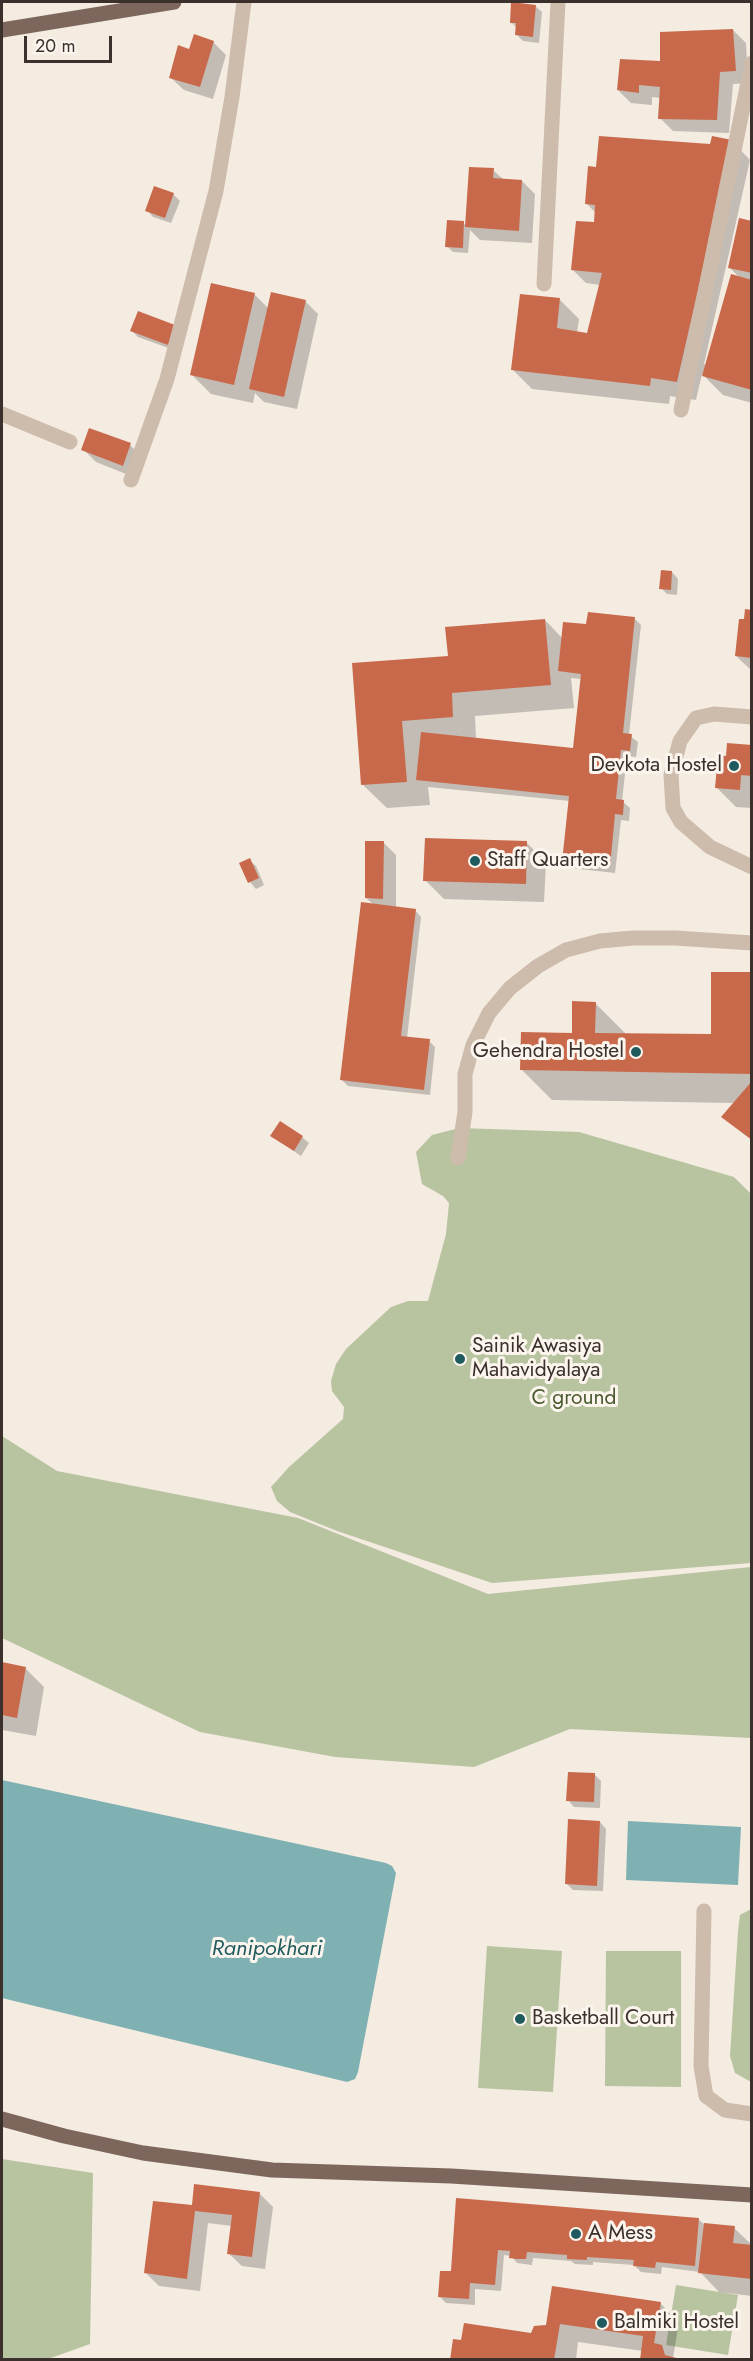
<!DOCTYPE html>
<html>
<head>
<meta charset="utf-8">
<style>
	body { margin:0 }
	#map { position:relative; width:753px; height:2361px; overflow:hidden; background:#f4ebe1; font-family:Jost,sans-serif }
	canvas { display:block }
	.frame { position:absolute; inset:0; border:3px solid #3b302b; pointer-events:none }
	.scale { position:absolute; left:24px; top:36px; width:88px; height:27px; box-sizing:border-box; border:3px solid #3b302b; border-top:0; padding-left:8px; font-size:18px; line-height:21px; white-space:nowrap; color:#3b302b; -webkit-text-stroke:4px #fbf5ee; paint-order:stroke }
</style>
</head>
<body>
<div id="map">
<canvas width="753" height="2361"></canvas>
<div class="frame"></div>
<div class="scale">20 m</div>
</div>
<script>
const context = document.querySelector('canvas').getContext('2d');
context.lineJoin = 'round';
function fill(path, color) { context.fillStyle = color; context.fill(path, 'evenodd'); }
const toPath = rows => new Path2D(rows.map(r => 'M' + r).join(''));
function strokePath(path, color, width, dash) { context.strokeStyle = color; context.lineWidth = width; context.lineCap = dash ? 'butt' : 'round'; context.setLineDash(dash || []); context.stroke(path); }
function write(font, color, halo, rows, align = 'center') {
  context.font = font + ' Jost,sans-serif'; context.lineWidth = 6; context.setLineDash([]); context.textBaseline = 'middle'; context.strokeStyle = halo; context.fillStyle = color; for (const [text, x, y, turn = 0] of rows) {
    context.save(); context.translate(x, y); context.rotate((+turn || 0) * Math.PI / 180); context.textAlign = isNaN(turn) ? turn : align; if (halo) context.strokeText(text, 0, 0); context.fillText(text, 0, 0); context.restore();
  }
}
fill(toPath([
	[459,1128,579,1132,734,1177,751,1194,751,1563,492,1583,337,1531,290,1512,277,1501,271,1487,289,1467,343,1419,344,1407,332,1391,331,1381,336,1364,346,1349,391,1307,408,1301,428,1301,446,1234,449,1203,443,1196,422,1184,416,1152,432,1135],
	[2,1436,57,1471,298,1518,488,1594,751,1567,751,1738,570,1729,474,1767,335,1757,200,1732,2,1638],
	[751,1909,752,1909,751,2082,735,2073,730,2056,738,1931,740,1915],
	[487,1946,562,1951,553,2092,478,2088],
	[606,1951,681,1951,681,2087,605,2086],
	[2,2159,93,2173,90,2344,48,2359,2,2359],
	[676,2285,738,2295,728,2355,666,2345]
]), '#b8c4a0');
fill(toPath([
	[2,1780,386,1863,392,1866,396,1873,358,2072,355,2079,347,2082,2,1998],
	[628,1821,741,1827,738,1885,626,1880]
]), '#7fb0b2');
fill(toPath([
	[535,6,542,12,539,43,523,41,517,35,517,28,511,22],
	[733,30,746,43,748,83,733,84,729,133,673,131,660,118,661,98,652,97,652,105,631,103,618,90,662,63],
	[213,42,226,55,213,99,184,90,170,77,190,51],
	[732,141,750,160,704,364,707,365,741,279,730,268,752,222,752,403,723,395,702,374,696,400,670,396,669,404,532,389,513,370,560,300,579,319,577,333,588,334,601,285,586,283,573,270,596,224,596,213,587,204,598,168],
	[493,170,504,180,522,181,535,194,532,243,480,240,470,230,468,253,453,252,447,246,463,223,467,226],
	[173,194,180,201,171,223,153,217,147,210],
	[212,285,255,295,269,309,305,301,318,314,297,409,264,402,255,393,253,403,211,394,192,375],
	[175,327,174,350,138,337,132,331],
	[130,445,143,458,136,478,96,462,83,449],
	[672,572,678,579,677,595,667,594,661,588],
	[752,611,752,671,736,656,746,621],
	[634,618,641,625,629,735,638,742,636,757,627,756,622,801,630,808,629,821,621,820,615,873,570,868,564,862,570,801,428,787,430,805,387,808,363,785,353,665,449,657,545,620,563,639,588,626],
	[571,678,581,679,574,749,476,740,475,716,574,708],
	[752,746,752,808,736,807,717,788,727,758],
	[383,842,396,855,396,908,415,910,421,917,407,1038,429,1041,435,1047,430,1095,348,1086,342,1080,374,905,366,898],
	[527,843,546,862,544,902,444,899,425,880],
	[249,860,256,866,264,885,256,889,250,882],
	[752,974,752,1140,723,1117,735,1103,552,1100,521,1069,573,1034,595,1003,626,1034,715,1036],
	[272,1136,302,1137,309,1143,301,1156],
	[2,1664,25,1668,44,1687,36,1736,2,1730],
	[595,1775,601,1781,600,1808,574,1807,568,1800],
	[600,1822,606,1829,603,1891,573,1890,566,1883],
	[260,2194,273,2207,265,2269,242,2266,228,2253,232,2226,208,2223,200,2291,159,2286,146,2273,193,2207],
	[457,2200,699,2220,704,2224,734,2228,752,2245,752,2296,719,2292,700,2272,662,2267,661,2274,641,2272,634,2265,593,2262,593,2265,575,2264,571,2261,533,2258,532,2265,517,2263,511,2256,504,2255,501,2291,475,2289,475,2305,446,2303,440,2297,452,2273],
	[553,2288,660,2303,679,2322,673,2358,682,2360,642,2360,643,2351,578,2342,576,2360,452,2360,532,2334,547,2327]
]), '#0003');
fill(toPath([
	[511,2,536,5,533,37,515,35,516,23,510,23],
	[733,29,736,71,720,72,717,120,658,119,660,87,639,85,639,93,617,90,620,59,660,61,660,32],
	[194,34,214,41,200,87,169,78,178,45,189,49],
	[599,136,710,144,712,136,732,140,677,382,651,378,650,386,511,370,520,294,560,298,557,328,587,333,602,273,571,270,576,221,594,222,595,205,585,204,588,166,596,167],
	[469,167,494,168,493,178,522,180,519,231,465,227],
	[154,186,174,193,165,218,145,211],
	[739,218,752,221,752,273,728,268],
	[447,220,464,221,463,248,445,247],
	[731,274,752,280,752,390,702,376],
	[211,283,255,293,234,385,190,375],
	[271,292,306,300,284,397,249,389],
	[138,311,175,325,168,345,130,331],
	[89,428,131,443,123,466,81,450],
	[661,570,672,571,671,590,659,589],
	[745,609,752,610,752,658,735,656,739,619,744,619],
	[588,612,635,617,623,733,632,734,630,751,621,750,616,799,624,800,623,815,615,814,610,867,562,862,569,796,416,780,421,732,573,748,581,674,558,671,563,622,586,624],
	[545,619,551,685,452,693,453,717,402,721,407,782,361,785,352,663,448,656,445,627],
	[727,743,752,745,752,776,741,775,740,790,715,788,718,755,726,756],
	[425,838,527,841,526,884,423,881],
	[365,841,384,841,383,899,365,898],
	[250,858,259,878,248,883,239,863],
	[361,902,416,909,401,1036,430,1039,424,1090,340,1080],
	[711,972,752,972,752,1074,520,1070,521,1032,572,1033,572,1001,596,1002,595,1033,711,1034],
	[752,1081,752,1140,721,1117],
	[280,1121,303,1136,294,1151,270,1136],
	[2,1662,26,1667,17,1718,2,1715],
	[568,1772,595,1773,594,1802,566,1801],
	[568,1819,600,1821,597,1886,565,1884],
	[194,2184,260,2192,252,2257,227,2254,232,2215,195,2211,187,2279,144,2273,153,2201,192,2205],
	[456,2198,699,2218,695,2266,656,2262,655,2268,633,2266,634,2260,587,2257,587,2260,567,2259,567,2255,527,2252,526,2259,517,2259,509,2258,510,2251,498,2250,495,2285,470,2283,469,2299,438,2297,440,2271,451,2271],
	[704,2223,735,2226,733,2243,752,2245,752,2279,698,2273],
	[552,2286,661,2302,654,2343,662,2345,665,2355,684,2360,640,2360,643,2336,560,2324,554,2360,450,2360,453,2339,461,2340,464,2323,531,2333,534,2326,546,2325]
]), '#c8694b');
strokePath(toPath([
	[544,284,558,2],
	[681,410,752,63],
	[2,414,70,442],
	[131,480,167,379,216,191,232,97,244,2],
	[752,717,714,714,696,718,680,741,671,775,673,808,681,822,710,847,752,867],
	[458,1158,465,1112,465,1074,473,1045,489,1013,510,988,538,966,566,950,600,941,633,938,675,938,752,943],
	[704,1911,701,2066,706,2096,725,2110,752,2114]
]), '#cdbbac', 15);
strokePath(toPath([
	[2,30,174,2],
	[2,2119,64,2136,143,2153,272,2170,451,2176,752,2195]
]), '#7d675c', 15);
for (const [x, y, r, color] of [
	[734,766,6,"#1f5a5e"],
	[475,861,6,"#1f5a5e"],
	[636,1052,6,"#1f5a5e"],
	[460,1359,6,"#1f5a5e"],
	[520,2019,6,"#1f5a5e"],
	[576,2234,6,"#1f5a5e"],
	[602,2323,6,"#1f5a5e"]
]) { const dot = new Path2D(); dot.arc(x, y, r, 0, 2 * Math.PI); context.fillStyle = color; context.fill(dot); strokePath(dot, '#fbf5ee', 2); }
write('21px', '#3b302b', '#fbf5ee', [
	["Devkota Hostel",722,766,"right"],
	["Staff Quarters",487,861],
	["Gehendra Hostel",624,1052,"right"],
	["Sainik Awasiya",472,1347],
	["Mahavidyalaya",472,1371],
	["Basketball Court",532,2019],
	["A Mess",588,2234],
	["Balmiki Hostel",614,2323]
], 'left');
write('21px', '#4a5a2e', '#fbf5ee', [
	["C ground",574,1399]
]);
write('italic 22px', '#1f5a5e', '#fbf5ee', [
	["Ranipokhari",267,1950]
]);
</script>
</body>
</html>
